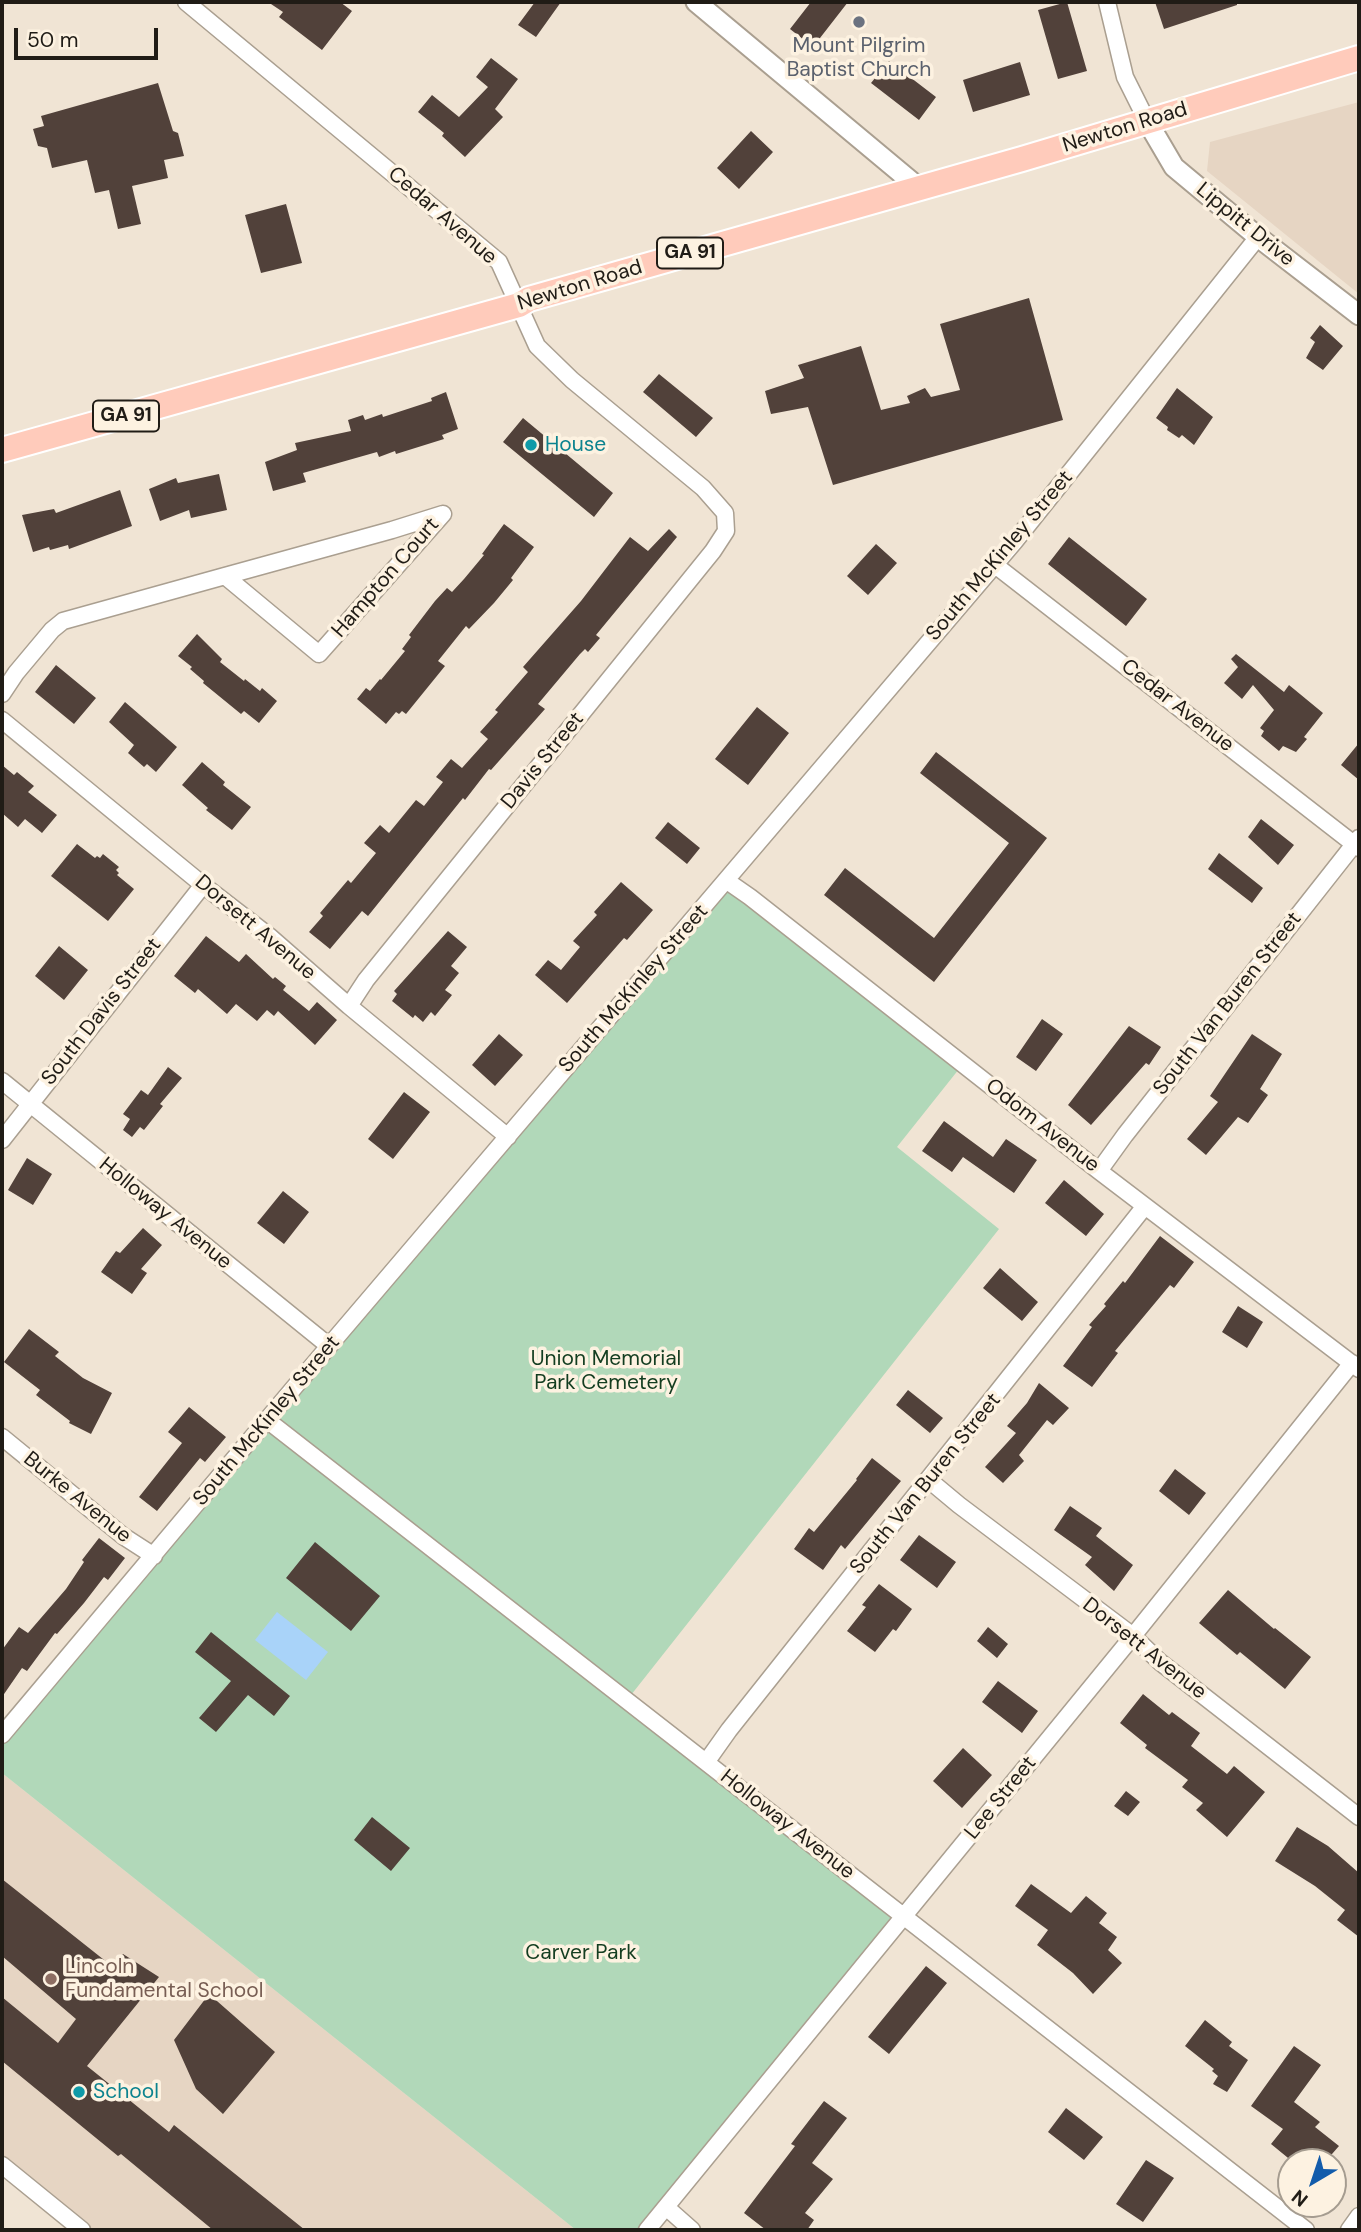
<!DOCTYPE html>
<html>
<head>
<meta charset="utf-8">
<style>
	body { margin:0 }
	#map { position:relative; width:1361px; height:2232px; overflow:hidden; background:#f0e4d4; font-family:"DM Sans",sans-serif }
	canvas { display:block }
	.frame { position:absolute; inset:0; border:4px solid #201c16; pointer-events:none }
	.north { position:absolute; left:1277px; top:2148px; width:70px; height:70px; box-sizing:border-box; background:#fdf2e1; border:2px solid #a59c90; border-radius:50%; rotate:219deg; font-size:19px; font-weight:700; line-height:28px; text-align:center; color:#201c16 }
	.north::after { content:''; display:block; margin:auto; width:24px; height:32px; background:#135cab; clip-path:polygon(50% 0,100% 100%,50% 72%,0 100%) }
	.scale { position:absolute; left:14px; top:28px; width:144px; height:32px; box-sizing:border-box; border:4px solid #201c16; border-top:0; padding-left:9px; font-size:21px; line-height:24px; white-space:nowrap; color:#201c16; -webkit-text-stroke:5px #fdf2e1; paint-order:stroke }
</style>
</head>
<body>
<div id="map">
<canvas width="1361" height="2232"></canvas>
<div class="frame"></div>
<div class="north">N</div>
<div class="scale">50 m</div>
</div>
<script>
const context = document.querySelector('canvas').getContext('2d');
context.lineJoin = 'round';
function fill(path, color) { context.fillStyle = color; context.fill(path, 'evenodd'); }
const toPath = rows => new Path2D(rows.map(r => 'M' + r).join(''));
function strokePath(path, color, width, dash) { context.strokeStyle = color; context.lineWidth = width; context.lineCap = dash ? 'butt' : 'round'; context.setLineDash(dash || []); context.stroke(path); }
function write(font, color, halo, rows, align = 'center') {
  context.font = font + ' "DM Sans",sans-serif'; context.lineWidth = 7; context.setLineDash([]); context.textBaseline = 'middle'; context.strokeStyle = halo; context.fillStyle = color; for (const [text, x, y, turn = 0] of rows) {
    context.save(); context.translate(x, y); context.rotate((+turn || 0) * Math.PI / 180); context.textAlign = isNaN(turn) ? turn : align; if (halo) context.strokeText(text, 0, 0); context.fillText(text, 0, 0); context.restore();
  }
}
fill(toPath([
	[1359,102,1359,294,1207,171,1210,142],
	[2,1773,576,2230,94,2230,2,2156]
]), '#e6d5c3');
fill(toPath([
	[728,888,959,1069,897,1147,999,1229,631,1695,277,1417],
	[268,1429,892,1918,639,2230,576,2230,2,1773,2,1746]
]), '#b1d8b9');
fill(toPath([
	[277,1612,328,1652,306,1680,255,1640]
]), '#a9d3f9');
fill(toPath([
	[268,2,340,2,352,11,322,50,279,17,283,12],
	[535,2,561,2,536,37,518,25],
	[811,2,848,2,813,47,790,29],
	[1067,2,1087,71,1058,79,1038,10],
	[1155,2,1237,2,1237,5,1164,29],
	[491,58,518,79,495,109,503,117,465,157,442,136,444,133,418,112,432,95,459,117,488,87,476,77],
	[889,61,936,97,919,120,871,83],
	[1020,62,1030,95,973,112,963,80],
	[158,83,173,131,178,133,184,156,164,160,168,178,132,186,141,224,118,229,109,190,95,193,87,160,52,168,47,148,38,146,33,129,44,126,41,116],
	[751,131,773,152,739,189,717,168],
	[286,204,302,263,261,273,245,215],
	[1029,298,1063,420,833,485,808,407,771,414,765,391,804,378,798,365,861,346,881,410,910,403,907,396,925,388,931,397,960,390,940,324],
	[1320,325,1343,346,1323,370,1306,358,1315,342,1310,338],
	[659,374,713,418,696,437,643,392],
	[1177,388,1213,417,1194,445,1182,435,1179,438,1167,430,1168,427,1156,418],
	[446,392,458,429,442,435,444,439,396,454,395,451,379,457,377,452,303,473,306,482,273,491,265,462,297,450,295,443,351,431,348,420,363,415,365,420,382,414,383,417,432,401,431,398],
	[523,418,613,493,594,517,503,442],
	[219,474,227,510,191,518,189,510,160,521,149,489,176,478,178,483],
	[120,490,132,526,69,549,68,545,50,550,49,547,33,552,22,515,54,509,56,513],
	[504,524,534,547,511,578,513,580,494,603,469,629,466,626,438,661,445,666,406,714,402,711,399,714,396,712,386,724,357,699,366,688,370,691,380,679,381,680,405,651,402,649,411,637,409,635,435,601,447,588,452,592,464,579,484,555,482,554],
	[669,529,677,537,596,635,600,638,588,652,585,649,580,654,538,704,545,709,491,770,489,769,465,800,463,798,368,916,362,911,330,949,309,932,323,916,320,913,348,880,351,883,376,853,364,843,380,825,389,833,416,800,424,806,443,782,436,777,451,759,462,768,488,739,480,732,498,712,495,710,528,672,523,667,581,601,630,537,648,551],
	[1069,537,1147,599,1126,626,1048,564],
	[876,544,897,563,868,595,847,576],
	[197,634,222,659,220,662,244,681,245,679,260,691,262,688,277,701,259,723,244,711,241,714,203,683,204,681,190,669,192,667,178,656],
	[1236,654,1284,692,1289,685,1323,713,1304,737,1307,739,1296,752,1283,746,1279,751,1261,736,1264,731,1260,728,1274,710,1253,685,1242,699,1224,683,1238,667,1231,659],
	[56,665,96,698,74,724,35,692],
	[125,702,177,747,156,772,147,764,144,767,128,753,134,745,109,722],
	[757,707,789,733,748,785,715,759],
	[1359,743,1359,780,1341,765],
	[936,752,1047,838,934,982,824,895,845,868,934,938,1009,843,920,773],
	[202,762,225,782,223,785,251,807,232,830,206,810,208,808,182,785],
	[2,765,14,775,17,772,34,786,28,792,57,815,42,833,25,819,18,827,2,813],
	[1261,819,1294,845,1278,865,1248,837],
	[668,822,700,848,687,864,655,838],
	[77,844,95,858,97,856,100,858,103,854,119,867,116,870,119,873,117,875,134,889,108,921,51,876],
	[1219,853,1263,888,1252,903,1208,869],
	[621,882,653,910,627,940,624,938,567,1003,535,975,548,960,561,970,580,947,573,941,597,915,594,912],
	[448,931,467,947,451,966,459,973,445,990,452,995,435,1016,431,1012,423,1022,415,1015,413,1018,392,1001,397,994,394,991],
	[206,936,239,962,246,954,273,979,275,977,286,986,283,990,309,1011,317,1002,337,1020,315,1045,278,1011,274,1016,267,1010,257,1021,236,1004,227,1014,198,989,195,993,174,976],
	[59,946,88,970,64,1000,35,976],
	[1042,1019,1063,1034,1036,1071,1016,1057],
	[1129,1026,1161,1047,1149,1065,1146,1063,1091,1125,1068,1105],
	[499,1034,523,1055,495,1086,472,1065],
	[1252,1034,1282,1054,1260,1089,1268,1095,1248,1123,1238,1117,1206,1155,1187,1139,1218,1102,1210,1096],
	[168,1067,182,1078,160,1104,163,1106,144,1130,140,1127,132,1137,123,1130,130,1119,123,1114,141,1090,148,1095],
	[404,1092,430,1112,393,1159,368,1139],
	[944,1121,993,1157,1006,1139,1037,1160,1014,1193,963,1157,952,1172,922,1151],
	[27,1158,52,1174,33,1205,8,1190],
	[1064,1180,1104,1214,1086,1236,1045,1203],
	[283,1191,309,1212,284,1244,257,1223],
	[143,1228,162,1245,141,1269,147,1273,132,1294,101,1272,116,1251,120,1253],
	[1160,1236,1194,1262,1174,1288,1170,1285,1115,1351,1118,1353,1092,1387,1063,1366,1092,1327,1089,1325,1106,1306,1104,1304,1123,1281,1125,1283],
	[1000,1268,1038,1302,1022,1321,983,1288],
	[1238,1306,1263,1322,1247,1348,1222,1332],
	[29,1329,59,1352,55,1356,83,1378,112,1393,91,1434,69,1423,70,1421,36,1395,40,1390,4,1362],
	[1039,1383,1069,1408,1053,1425,1047,1420,1019,1455,1024,1461,1003,1483,985,1467,1016,1433,1007,1426,1027,1403],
	[908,1390,943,1418,930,1433,896,1405],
	[189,1407,226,1437,205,1462,200,1458,157,1511,139,1497,182,1443,168,1432],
	[872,1458,901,1481,845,1549,841,1545,823,1570,794,1549,809,1528,814,1532,857,1480,856,1479],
	[1175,1469,1206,1493,1189,1515,1159,1491],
	[1070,1506,1102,1528,1096,1536,1133,1565,1114,1591,1085,1565,1092,1557,1054,1530],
	[919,1535,956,1562,937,1588,900,1560],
	[99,1538,125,1558,108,1580,104,1577,84,1603,57,1634,55,1633,27,1671,22,1668,2,1697,2,1650,19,1627,28,1633,66,1589,84,1562,82,1560],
	[315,1542,380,1596,351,1631,286,1578],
	[879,1584,912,1609,896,1631,893,1629,875,1652,847,1631,866,1607,862,1605],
	[1228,1590,1274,1629,1275,1628,1311,1657,1285,1689,1240,1652,1237,1655,1199,1623],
	[988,1627,1008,1644,997,1658,977,1641],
	[211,1632,290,1696,274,1716,248,1695,216,1732,199,1718,231,1681,195,1652],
	[998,1681,1038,1711,1022,1733,982,1702],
	[1143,1694,1169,1715,1172,1712,1200,1733,1191,1746,1227,1774,1234,1766,1265,1792,1227,1837,1196,1810,1203,1803,1182,1787,1188,1780,1145,1748,1147,1745,1120,1723],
	[963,1748,992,1775,962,1808,933,1781],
	[1126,1791,1140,1802,1128,1816,1114,1806],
	[372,1817,410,1848,391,1871,354,1840],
	[1297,1827,1328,1846,1359,1873,1359,1937,1337,1920,1345,1910,1315,1886,1275,1861],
	[2,1879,113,1967,123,1954,159,1977,87,2066,169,2132,174,2125,305,2230,213,2230,121,2154,118,2156,2,2061,2,1997,58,2043,76,2019,2,1956],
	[1031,1884,1071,1913,1086,1896,1107,1913,1099,1923,1117,1937,1108,1950,1122,1963,1093,1994,1073,1973,1037,1945,1048,1930,1015,1906],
	[926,1966,947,1983,889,2054,868,2037],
	[209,1994,275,2052,223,2114,196,2089,174,2040],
	[1205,2020,1232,2042,1229,2046,1248,2060,1227,2092,1213,2084,1218,2076,1212,2071,1214,2069,1185,2046],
	[1294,2046,1321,2065,1294,2102,1320,2122,1315,2127,1339,2146,1325,2162,1293,2162,1271,2144,1283,2129,1251,2106],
	[824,2101,847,2118,812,2163,833,2179,805,2213,814,2220,807,2230,766,2230,744,2213,795,2146,791,2144],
	[1066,2108,1103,2137,1084,2160,1048,2132],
	[1146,2160,1174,2178,1143,2222,1116,2204]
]), '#51413a');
const minor = toPath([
	[186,2,499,262,537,346,572,380,703,488,725,513,726,531,713,551,366,980,349,1006],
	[1107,2,1125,77,1147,121],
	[443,514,319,654,225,576,392,530,443,514],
	[995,565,1359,848],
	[2,694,16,673,52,630,63,621,225,576],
	[2,720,203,885,269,936,349,1006,508,1137],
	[727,881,750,897,1099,1171,1359,1369],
	[2,1081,329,1346],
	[2,1140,203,885],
	[1099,1171,1125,1135,1359,838],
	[267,1420,1306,2230],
	[2,1437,123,1536,154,1556],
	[929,1480,959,1505,1133,1636,1160,1662,1359,1817],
	[2,1735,329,1346,1015,541,1258,237],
	[707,1761,729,1730,1145,1206],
	[2,2165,82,2230],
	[666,2207,692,2230],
	[647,2230,1133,1636,1352,1363],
	[1349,2230,1359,2216]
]);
const tertiary = toPath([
	[696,2,919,188],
	[1147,121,1174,167,1258,237,1359,315]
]);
const primary = toPath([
	[2,450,519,305,529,299,1022,159,1359,58]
]);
strokePath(minor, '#aa9f90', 19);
strokePath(tertiary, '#aa9f90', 23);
strokePath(primary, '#fff', 28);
strokePath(minor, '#fff', 16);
strokePath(tertiary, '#fff', 19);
strokePath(primary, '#ffcbbb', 24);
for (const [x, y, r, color] of [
	[859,22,7,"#6b7280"],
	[531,445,7,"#0f9aa8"],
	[51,1979,7,"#8d6e63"],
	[79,2092,7,"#0f9aa8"]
]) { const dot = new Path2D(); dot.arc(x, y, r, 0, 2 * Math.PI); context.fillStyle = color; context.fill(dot); strokePath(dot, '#fdf2e1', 2.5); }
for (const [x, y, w] of [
	[690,253,66],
	[126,416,66]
]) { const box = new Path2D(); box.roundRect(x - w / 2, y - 15.5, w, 31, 5); context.fillStyle = '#fdf2e1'; context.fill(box); strokePath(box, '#201c16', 2); }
write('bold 19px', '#201c16', null, [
	["GA 91",690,253],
	["GA 91",126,416]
]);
write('21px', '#5b616d', '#fdf2e1', [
	["Mount Pilgrim",859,46],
	["Baptist Church",859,70]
]);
write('21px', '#201c16', '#fdf2e1', [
	["Newton Road",1125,128,-17],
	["Cedar Avenue",442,216,41],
	["Lippitt Drive",1245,225,39],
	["Newton Road",580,286,-17],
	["South McKinley Street",1000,556,-50],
	["Hampton Court",386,578,-49],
	["Cedar Avenue",1177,706,38],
	["Davis Street",543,761,-51],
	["Dorsett Avenue",255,928,40],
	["South McKinley Street",634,989,-49],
	["South Van Buren Street",1228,1004,-52],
	["South Davis Street",102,1012,-52],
	["Odom Avenue",1042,1126,38],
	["Holloway Avenue",165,1214,39],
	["South McKinley Street",267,1421,-50],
	["South Van Buren Street",926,1484,-51],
	["Burke Avenue",77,1498,39],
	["Dorsett Avenue",1144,1649,38],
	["Lee Street",1001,1798,-51],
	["Holloway Avenue",787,1825,38]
]);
write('21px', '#0d838f', '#fdf2e1', [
	["House",545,445],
	["School",93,2092]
], 'left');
write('21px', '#133d20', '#fdf2e1', [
	["Union Memorial",606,1359],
	["Park Cemetery",606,1383],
	["Carver Park",581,1953]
]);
write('21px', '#785e54', '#fdf2e1', [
	["Lincoln",65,1967],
	["Fundamental School",65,1991]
], 'left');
</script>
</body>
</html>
